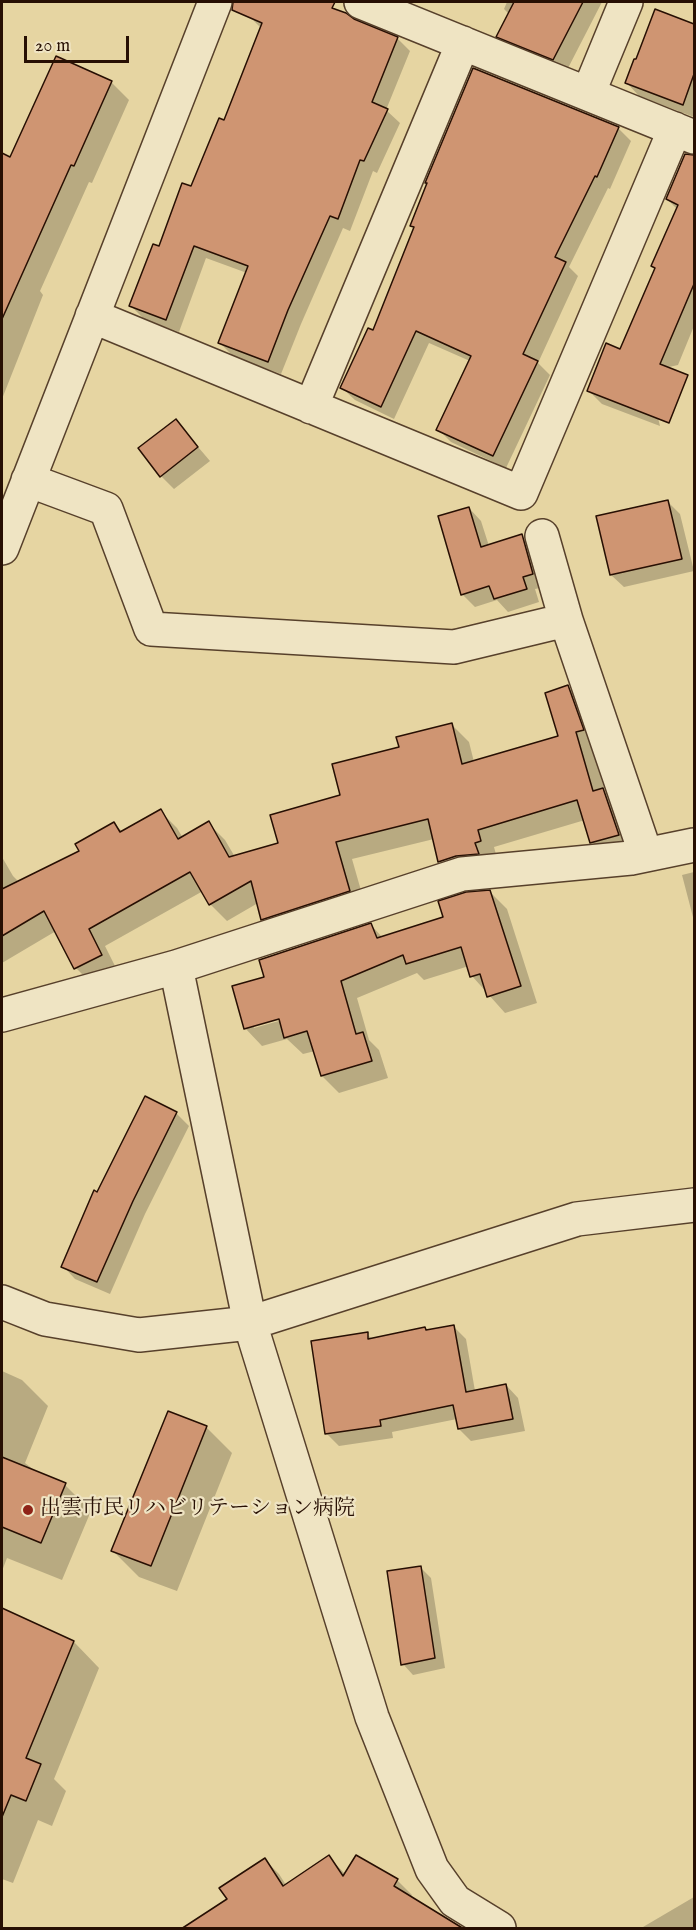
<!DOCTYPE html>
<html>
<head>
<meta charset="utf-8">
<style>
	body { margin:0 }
	#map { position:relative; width:696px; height:1930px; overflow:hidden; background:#e6d5a2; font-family:"IM FELL English",serif }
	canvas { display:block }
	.frame { position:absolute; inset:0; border:3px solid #270f03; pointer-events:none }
	.scale { position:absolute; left:24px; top:36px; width:105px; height:27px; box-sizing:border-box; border:3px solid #270f03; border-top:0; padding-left:8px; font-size:18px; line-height:21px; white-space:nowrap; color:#270f03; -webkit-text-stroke:4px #efe4c3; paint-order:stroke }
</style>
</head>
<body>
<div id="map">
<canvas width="696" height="1930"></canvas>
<div class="frame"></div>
<div class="scale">20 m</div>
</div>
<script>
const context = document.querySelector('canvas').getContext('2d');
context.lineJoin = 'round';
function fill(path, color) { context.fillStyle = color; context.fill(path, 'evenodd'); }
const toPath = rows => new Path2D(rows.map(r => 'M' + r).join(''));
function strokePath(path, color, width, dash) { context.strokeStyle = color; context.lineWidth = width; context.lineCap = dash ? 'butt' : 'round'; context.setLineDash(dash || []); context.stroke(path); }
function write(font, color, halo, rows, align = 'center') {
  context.font = font + ' "IM FELL English","Noto Serif JP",serif'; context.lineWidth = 4.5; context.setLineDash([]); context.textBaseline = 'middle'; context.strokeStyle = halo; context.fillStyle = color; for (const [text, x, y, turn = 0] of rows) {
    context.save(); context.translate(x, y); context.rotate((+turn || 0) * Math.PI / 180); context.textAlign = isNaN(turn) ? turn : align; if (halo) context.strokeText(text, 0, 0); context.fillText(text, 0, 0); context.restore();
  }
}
fill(toPath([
	[255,2,318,2,353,21,397,38,410,51,386,110,400,123,377,173,373,171,350,231,343,228,301,324,281,374,233,356,220,343,247,273,206,258,179,332,144,319,131,306,224,122,262,29,249,16],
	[507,2,602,2,566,72,511,49,498,36,509,14,504,9],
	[656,11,694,26,694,117,639,96,627,83,637,61],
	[111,82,129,100,92,183,89,182,40,291,43,295,2,399,2,174,8,158,11,159],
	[618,128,631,141,610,189,608,188,569,267,578,276,538,363,550,375,506,468,451,442,438,429,470,361,429,343,394,419,355,400,342,388,374,332,415,229,411,225],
	[686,155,694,157,694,326,678,365,647,372,660,426,602,404,589,391,621,351,656,270,653,266,678,210,667,199],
	[176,421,210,461,174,489,161,476,140,448],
	[667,501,680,514,694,571,624,587,611,575],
	[469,508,481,521,489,546,521,536,534,549,545,587,535,589,539,602,508,612,497,600,475,607,462,594],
	[568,687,585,704,600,747,592,749,605,791,620,806,635,852,609,859,592,842,585,820,494,847,497,858,456,878,439,861,434,839,352,859,366,908,280,936,263,919,258,903,227,921,210,904,203,891,105,946,118,972,93,985,76,968,56,931,2,963,2,857,13,876,19,882,81,852,114,824,123,832,160,811,177,828,183,838,208,823,225,840,235,857,280,844,401,749,452,725,469,742,474,762,559,737],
	[694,872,694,921,682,875],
	[490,892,507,909,537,1003,505,1013,472,976,469,966,424,980,417,973,357,998,369,1040,379,1050,388,1078,339,1093,322,1076,315,1051,303,1054,287,1039,262,1046,245,1028,266,978,371,925,383,938,445,917],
	[286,1016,286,1019,254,1028,254,1025],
	[176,1113,189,1126,145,1214,110,1294,75,1279,63,1266,98,1193],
	[454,1327,466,1339,475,1391,506,1385,518,1398,525,1431,471,1441,459,1429,457,1419,392,1432,393,1438,339,1446,326,1433,367,1334,373,1340,425,1329,427,1331],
	[2,1371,22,1380,48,1406,25,1463,38,1473,65,1485,91,1511,62,1580,7,1558,2,1571],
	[206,1427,232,1453,177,1591,139,1577,113,1551],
	[420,1567,431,1578,445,1668,413,1675,403,1664],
	[2,1610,74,1642,99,1668,54,1779,66,1791,52,1826,38,1820,13,1883,2,1879],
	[329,1857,346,1875,397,1880,412,1895,410,1898,229,1900,265,1860,279,1874,286,1885],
	[694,1897,694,1928,643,1927]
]), '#0003');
const building = toPath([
	[233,2,335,2,332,8,346,13,354,19,398,37,372,102,388,109,364,161,360,160,338,219,330,216,288,310,268,362,218,343,248,266,194,246,166,320,129,306,153,244,159,246,182,183,191,186,219,118,224,120,262,23,232,10,233,2],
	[514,2,583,2,553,60,496,37,514,2],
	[655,9,694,24,694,74,683,105,625,83,634,59,636,59,655,9],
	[56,56,112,81,74,166,71,165,2,319,2,153,10,157,56,56],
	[473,68,619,127,597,177,595,176,555,257,566,262,523,354,538,361,493,456,436,430,471,356,416,331,381,407,340,388,368,328,373,330,414,227,410,226,427,183,425,183,473,68],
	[685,154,694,155,694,284,660,364,688,375,669,423,587,391,606,343,620,349,655,268,651,266,678,205,666,199,685,154],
	[176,419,198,447,160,477,138,448,176,419],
	[668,500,682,559,610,575,596,516,668,500],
	[469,507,481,547,522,534,533,574,523,577,527,589,494,599,489,586,461,595,438,516,469,507],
	[568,685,584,730,576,732,593,791,603,788,619,835,590,843,577,800,478,830,481,841,475,843,479,854,456,856,438,862,428,819,336,842,350,891,261,920,251,881,209,905,190,872,89,929,102,955,74,969,44,911,2,936,2,889,79,851,75,844,114,822,120,832,161,809,178,839,209,821,229,857,278,843,270,815,340,795,332,764,399,747,396,737,452,723,462,764,558,736,545,693,568,685],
	[490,890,521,986,487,997,480,974,470,977,461,947,406,964,403,955,341,981,356,1034,363,1032,372,1061,321,1076,307,1031,284,1038,279,1019,244,1029,232,986,264,977,259,960,371,923,377,938,443,917,438,901,466,892,490,890],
	[145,1096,177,1112,133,1201,97,1282,61,1267,94,1190,97,1192,145,1096],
	[454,1325,466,1392,506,1384,513,1419,458,1429,453,1405,380,1420,381,1426,325,1434,311,1341,368,1332,368,1339,425,1327,426,1330,454,1325],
	[168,1411,207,1426,151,1566,111,1551,168,1411],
	[2,1457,66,1483,41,1543,2,1527,2,1457],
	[421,1566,435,1658,401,1665,387,1571,421,1566],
	[2,1608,74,1641,26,1758,41,1764,26,1801,11,1795,2,1817,2,1608],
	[329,1855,343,1876,356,1855,398,1879,394,1886,464,1929,181,1929,227,1899,219,1888,265,1858,283,1886,329,1855]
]);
fill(building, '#cf9572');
strokePath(building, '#270f03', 1.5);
const minor = toPath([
	[361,2,694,137],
	[588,94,626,2],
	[92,316,521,493,675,129],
	[311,407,463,43],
	[28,480,106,509,151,629,454,647,566,620,542,536],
	[2,548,215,2],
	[566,620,646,855],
	[176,967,250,1323,372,1717,432,1869,455,1901,499,1928],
	[2,1015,176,967,462,874,631,858,694,845],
	[2,1302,45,1319,139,1335,250,1323,577,1219,694,1205]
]);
strokePath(minor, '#57402b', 36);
strokePath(minor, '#efe4c3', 33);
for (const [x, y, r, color] of [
	[28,1510,6,"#8f2418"]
]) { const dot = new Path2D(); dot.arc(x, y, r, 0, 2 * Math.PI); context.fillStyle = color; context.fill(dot); strokePath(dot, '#efe4c3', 2); }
write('21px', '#270f03', '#efe4c3', [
	["出雲市民リハビリテーション病院",40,1510]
], 'left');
</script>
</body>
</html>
